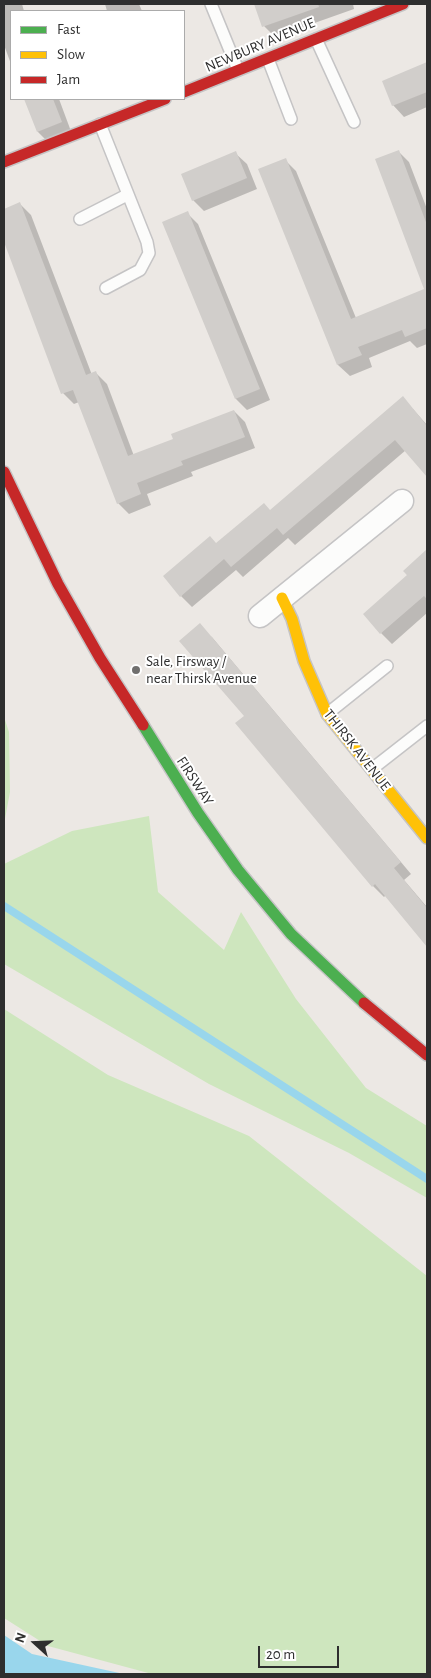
<!DOCTYPE html>
<html>
<head>
<meta charset="utf-8">
<style>
	body { margin:0 }
	#map { position:relative; width:431px; height:1678px; overflow:hidden; background:#ece8e4; font-family:"Alegreya Sans",sans-serif }
	canvas { display:block }
	.frame { position:absolute; inset:0; border:5px solid #2e2e2e; pointer-events:none }
	.legend { position:absolute; left:10px; top:10px; width:175px; height:90px; box-sizing:border-box; background:#fff; border:1px solid #ababab; margin:0; padding:6px 9px; list-style:none; font-size:15px; color:#2e2e2e }
	.legend li { display:flex; align-items:center; gap:10px; height:25px }
	.legend b { width:25px; border:1px solid #ababab }
	.north { position:absolute; left:10px; top:1618px; width:50px; height:50px; -webkit-text-stroke:4px #fff; paint-order:stroke; rotate:290deg; font-size:14px; font-weight:700; line-height:20px; text-align:center; color:#2e2e2e }
	.north::after { content:''; display:block; margin:auto; width:18px; height:22px; background:#2e2e2e; clip-path:polygon(50% 0,100% 100%,50% 72%,0 100%) }
	.scale { position:absolute; left:258px; top:1646px; width:81px; height:22px; box-sizing:border-box; border:2px solid #2e2e2e; border-top:0; padding-left:6px; font-size:15px; line-height:18px; white-space:nowrap; color:#2e2e2e; -webkit-text-stroke:4px #fff; paint-order:stroke }
</style>
</head>
<body>
<div id="map">
<canvas width="431" height="1678"></canvas>
<div class="frame"></div>
<ul class="legend">
<li><b style="height:6px;background:#4caf50"></b>Fast</li>
<li><b style="height:6px;background:#ffc107"></b>Slow</li>
<li><b style="height:6px;background:#c62828"></b>Jam</li>
</ul>
<div class="north">N</div>
<div class="scale">20 m</div>
</div>
<script>
const context = document.querySelector('canvas').getContext('2d');
context.lineJoin = 'round';
function fill(path, color) { context.fillStyle = color; context.fill(path, 'evenodd'); }
const toPath = rows => new Path2D(rows.map(r => 'M' + r).join(''));
function strokePath(path, color, width, dash) { context.strokeStyle = color; context.lineWidth = width; context.lineCap = dash ? 'butt' : 'round'; context.setLineDash(dash || []); context.stroke(path); }
function write(font, color, halo, rows, align = 'center') {
  context.font = font + ' "Alegreya Sans",sans-serif'; context.lineWidth = 4; context.setLineDash([]); context.textBaseline = 'middle'; context.strokeStyle = halo; context.fillStyle = color; for (const [text, x, y, turn = 0] of rows) {
    context.save(); context.translate(x, y); context.rotate((+turn || 0) * Math.PI / 180); context.textAlign = isNaN(turn) ? turn : align; if (halo) context.strokeText(text, 0, 0); context.fillText(text, 0, 0); context.restore();
  }
}
fill(toPath([
	[4,717,9,732,10,792,4,824],
	[149,816,158,892,224,950,241,912,296,999,366,1088,427,1126,427,1198,349,1153,209,1084,4,964,4,864,72,831],
	[4,1009,108,1075,249,1136,427,1276,427,1674,152,1674,48,1646,4,1618]
]), '#cee6be');
fill(toPath([
	[4,1635,32,1654,124,1674,4,1674]
]), '#99d6ec');
fill(toPath([
	[4,4,22,4,24,11,11,11,11,64,4,45],
	[105,4,139,4,142,11,107,11],
	[256,4,353,4,354,9,275,37,264,26],
	[427,64,427,107,404,117,393,105,384,82],
	[25,99,59,99,72,134,49,143,38,132],
	[398,151,409,162,427,209,427,286,422,281],
	[235,153,247,164,257,189,204,211,193,200],
	[285,160,296,171,356,318,423,291,427,296,427,344,417,348,410,341,369,358,372,367,350,376,338,365,260,170],
	[20,204,31,215,92,375,96,373,107,384,134,456,175,440,234,411,245,422,255,448,191,472,193,476,147,494,151,505,129,514,118,503,79,402,74,404,63,393,4,239,4,210],
	[187,213,198,224,270,400,247,410,236,399,164,222],
	[413,409,427,425,427,475,406,450,295,545,288,538,243,577,236,570,192,607,181,596,217,544,270,511],
	[427,551,427,613,392,644,381,633,408,576,404,571],
	[211,636,411,874,404,880,427,907,427,945,386,895,384,897,373,886,245,716]
]), '#0003');
strokePath(toPath([
	[4,906,427,1179]
]), '#99d6ec', 8);
fill(toPath([
	[254,4,318,4,319,7,262,27],
	[427,62,427,92,392,106,382,81],
	[24,99,53,99,62,122,37,132],
	[399,150,427,225,427,328,405,337,402,330,358,347,362,355,337,365,258,169,286,158,351,319,424,289,375,159],
	[236,151,247,178,192,201,181,174],
	[20,202,86,375,96,371,128,456,173,439,171,434,234,410,245,437,181,461,183,465,137,483,141,494,117,504,73,390,61,394,4,242,4,209],
	[188,211,260,389,235,399,162,222],
	[403,396,427,426,427,477,395,440,283,535,277,528,231,567,224,559,180,597,163,576,210,536,216,543,264,503,270,510],
	[427,549,427,599,424,596,380,634,363,614,407,575,403,571],
	[200,623,401,862,394,868,427,908,427,947,375,884,372,887,235,723,244,716,179,641]
]), '#d1cecb');
const lane = toPath([
	[211,4,238,70],
	[316,39,354,122],
	[268,59,291,119],
	[100,124,147,242,149,253,140,270,106,288],
	[80,219,127,195],
	[327,714,387,666],
	[372,769,427,726]
]);
const street = toPath([
	[260,616,402,501]
]);
const fast = toPath([
	[143,725,198,813,238,870,291,934,364,1003]
]);
const slow = toPath([
	[282,598,292,619,304,661,327,714,427,838]
]);
const jam = toPath([
	[184,92,403,4],
	[4,162,165,99],
	[4,472,58,584,100,658,143,725],
	[364,1003,427,1055]
]);
strokePath(lane, '#c5c4c5', 14);
strokePath(street, '#c5c4c5', 25);
strokePath(fast, '#c5c4c5', 14);
strokePath(slow, '#c5c4c5', 14);
strokePath(jam, '#c5c4c5', 14);
strokePath(lane, '#fcfcfb', 11);
strokePath(street, '#fcfcfb', 22);
strokePath(fast, '#4caf50', 11);
strokePath(slow, '#ffc107', 11);
strokePath(jam, '#c62828', 11);
for (const [x, y, r, color] of [
	[136,670,5,"#706f6e"]
]) { const dot = new Path2D(); dot.arc(x, y, r, 0, 2 * Math.PI); context.fillStyle = color; context.fill(dot); strokePath(dot, '#fff', 2); }
write('15px', '#2e2e2e', '#fff', [
	["NEWBURY AVENUE",260,45,-23],
	["THIRSK AVENUE",357,750,52],
	["FIRSWAY",195,781,57]
]);
write('15px', '#2e2e2e', '#fff', [
	["Sale, Firsway /",146,661],
	["near Thirsk Avenue",146,678]
], 'left');
</script>
</body>
</html>
